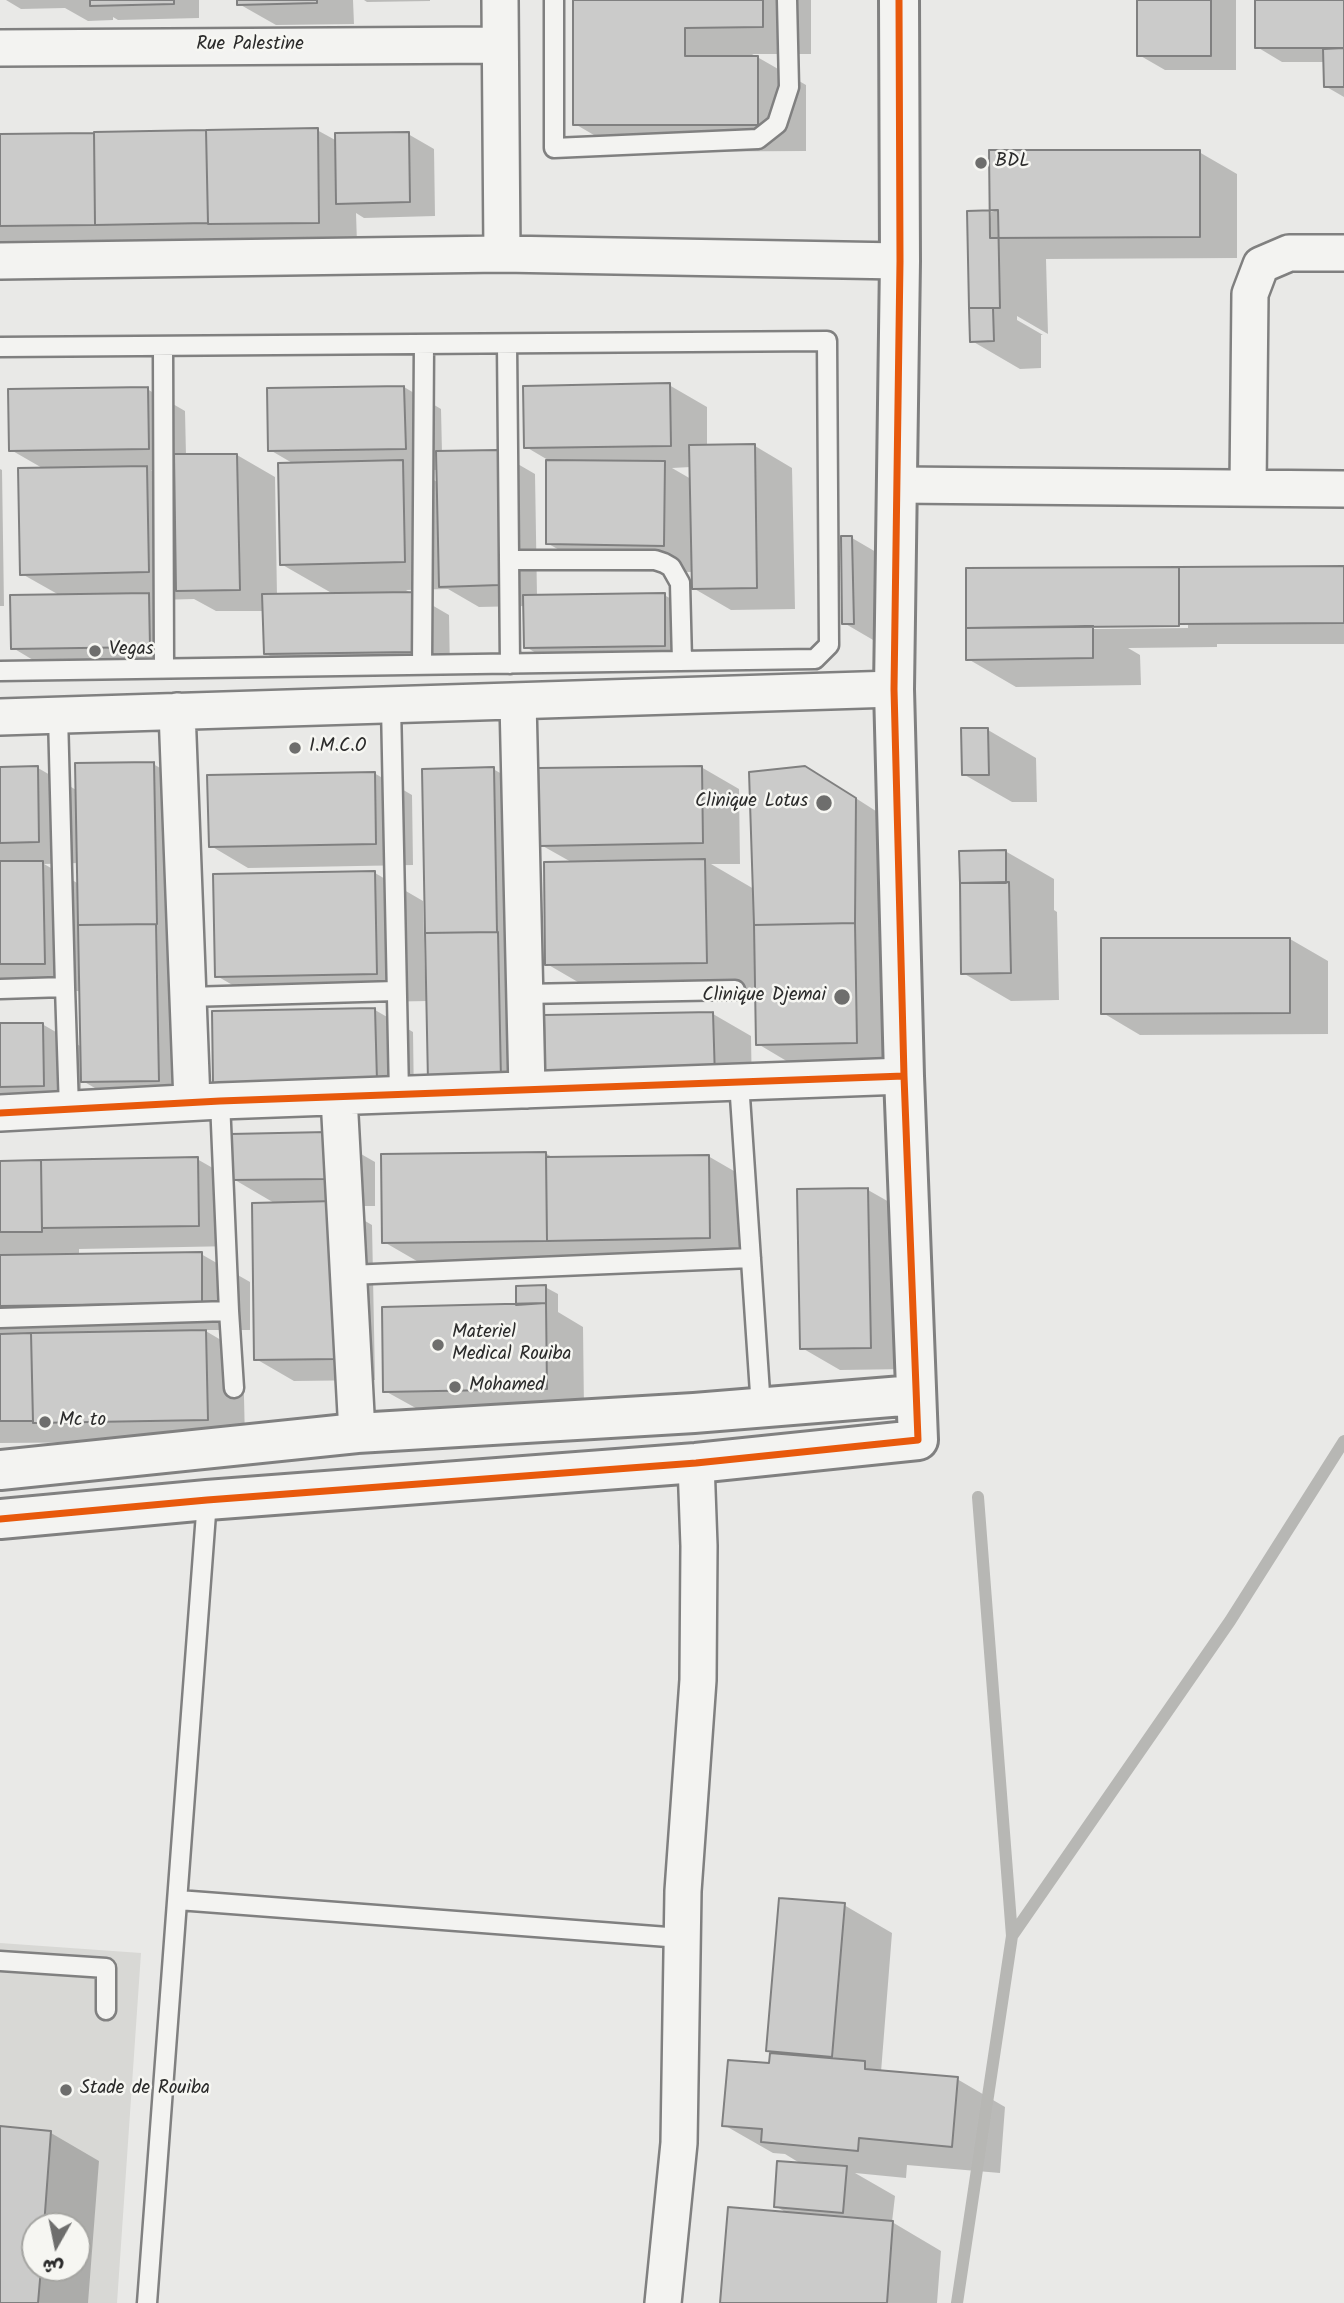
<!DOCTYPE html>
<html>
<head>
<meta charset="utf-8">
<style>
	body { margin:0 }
	#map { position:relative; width:1344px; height:2303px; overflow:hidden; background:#e9e9e7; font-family:Kalam,"Playpen Sans Arabic",sans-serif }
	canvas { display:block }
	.north { position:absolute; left:21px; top:2212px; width:70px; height:70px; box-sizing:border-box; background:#f6f6f2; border:2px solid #a5a5a2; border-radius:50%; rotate:189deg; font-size:19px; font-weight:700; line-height:28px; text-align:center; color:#2b2b2b }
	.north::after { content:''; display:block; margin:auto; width:24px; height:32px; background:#6e6e6d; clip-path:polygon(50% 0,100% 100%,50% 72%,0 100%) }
</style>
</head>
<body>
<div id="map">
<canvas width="1344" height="2303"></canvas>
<div class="north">ش</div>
</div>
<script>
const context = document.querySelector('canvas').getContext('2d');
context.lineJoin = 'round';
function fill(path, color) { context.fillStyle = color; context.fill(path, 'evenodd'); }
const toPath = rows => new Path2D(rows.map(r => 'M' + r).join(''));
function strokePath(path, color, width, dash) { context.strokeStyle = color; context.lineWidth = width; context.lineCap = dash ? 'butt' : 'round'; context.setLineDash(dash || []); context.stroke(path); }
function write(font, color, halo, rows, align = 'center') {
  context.font = font + ' Kalam,sans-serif'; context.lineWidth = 5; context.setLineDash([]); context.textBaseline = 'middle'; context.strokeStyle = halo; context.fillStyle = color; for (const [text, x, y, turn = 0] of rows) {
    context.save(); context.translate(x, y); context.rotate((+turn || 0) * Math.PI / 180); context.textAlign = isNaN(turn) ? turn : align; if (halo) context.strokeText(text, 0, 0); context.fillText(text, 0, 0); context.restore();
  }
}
fill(toPath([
	[0,1943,141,1953,117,2303,0,2303],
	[35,2226,77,2226,77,2268,35,2268]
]), '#d8d8d5');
fill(toPath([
	[6,0,199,0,199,18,118,20,113,17,113,20,88,21,65,8,21,9],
	[239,0,353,0,354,24,276,25,239,4],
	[364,0,430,0,430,1,367,2],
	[574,0,811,0,811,54,752,54,806,85,806,151,623,152,575,124],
	[1139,0,1236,0,1236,70,1165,70,1139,55],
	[1257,0,1344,0,1344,97,1325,86,1325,62,1282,62,1257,47],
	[317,130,337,141,408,134,434,149,435,216,364,218,356,213,357,243,0,249,0,136],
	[1199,152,1237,174,1237,258,1046,259,1048,334,1017,316,1017,320,1043,335,1041,335,1041,368,1020,369,972,341,991,212],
	[669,385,707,407,707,446,755,446,792,468,795,609,731,610,693,588,693,572,596,571,547,543,548,460,526,447],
	[691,467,691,479,672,468],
	[404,387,441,409,442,453,497,452,535,474,537,596,664,595,690,609,691,660,551,662,526,647,525,606,479,607,448,589,406,590,449,615,450,673,303,675,265,653,264,611,216,611,194,599,158,600,174,609,175,660,38,663,13,648,61,596,22,574,44,469,11,450,147,389,185,411,186,456,237,455,275,477,277,596,335,595,281,564,294,464,270,450],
	[151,470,176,470,177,485],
	[416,470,438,470,439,483],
	[0,469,2,470,4,606,0,606],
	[852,538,900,566,892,651,844,623],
	[1344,568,1344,644,1217,644,1217,647,1128,648,1140,655,1141,685,1016,687,968,659,968,569],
	[1091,625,1188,625,1188,628,1094,629],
	[988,730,1036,758,1037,802,1012,802,963,774],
	[153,764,191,785,196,1102,121,1103,81,1080,81,1107,0,1108,0,1025,42,1024,82,1047,81,991,0,992,0,769,38,768,78,791],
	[79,863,79,884,44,864],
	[701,767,739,789,740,864,711,864,754,889,843,790,893,822,894,1064,795,1066,758,1044,756,989,595,992,547,964,573,863,541,845],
	[493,769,531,790,538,1101,468,1102,428,1001,265,1004,217,976,375,873,423,901,425,977,428,977,424,770],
	[374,773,412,795,413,865,248,868,211,846],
	[1005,851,1054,879,1054,910,1057,912,1059,1000,1011,1001,963,973],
	[1290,939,1328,961,1328,1034,1140,1035,1103,1013],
	[375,1010,413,1032,414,1102,253,1105],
	[713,1014,751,1036,752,1098,547,1079],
	[326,1134,375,1162,375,1206,339,1206,372,1225,375,1380,294,1381,256,1359,276,1204,235,1180,236,1246,79,1249,79,1256,201,1254,250,1282,250,1330,204,1330,243,1353,245,1441,0,1443,0,1163,197,1159,232,1179],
	[545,1153,554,1158,708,1156,746,1178,748,1259,422,1264,384,1242],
	[868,1190,905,1211,908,1369,840,1370,802,1348],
	[545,1287,558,1294,558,1312,583,1327,584,1410,423,1412,385,1391],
	[844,1905,892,1933,881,2072,957,2079,1005,2107,1000,2173,907,2165,906,2178,855,2173,895,2196,892,2222,941,2251,937,2303,725,2303,789,2214,775,2206,803,2165,785,2154,773,2153,724,2125,770,2065,772,2053,768,2050],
	[0,2128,51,2133,99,2161,88,2303,0,2303],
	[35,2226,77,2226,77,2268,35,2268]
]), '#0003');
strokePath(toPath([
	[978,1497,1012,1936],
	[957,2303,1012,1936,1230,1621,1344,1441]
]), '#b7b7b4', 12);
const building = toPath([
	[90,0,174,0,174,4,90,6,90,0],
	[237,0,317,0,317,3,237,5,237,0],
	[573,0,763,0,763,27,685,28,685,56,758,56,758,125,573,125,573,0],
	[1137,0,1211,0,1211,56,1137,56,1137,0],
	[1255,0,1344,0,1344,48,1255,48,1255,0],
	[1344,48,1344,87,1324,87,1323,49,1344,48],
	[318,128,319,223,208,224,206,130,318,128],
	[206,130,208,223,95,225,94,132,206,130],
	[409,132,410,202,336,204,335,133,409,132],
	[94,133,95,225,0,226,0,134,94,133],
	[989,150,1200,150,1200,237,990,238,989,150],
	[998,210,1000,308,969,308,967,211,998,210],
	[969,308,993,308,994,341,970,342,969,308],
	[670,383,671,446,524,448,523,386,670,383],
	[404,386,406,449,268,451,267,388,404,386],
	[148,387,149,449,9,451,8,389,148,387],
	[755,444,757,588,692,589,689,445,755,444],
	[498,450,500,585,439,587,436,451,498,450],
	[174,454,237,454,240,590,176,591,174,454],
	[403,460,405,562,280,565,278,463,403,460],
	[546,460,665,461,664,546,546,544,546,460],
	[147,466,149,572,20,575,18,468,147,466],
	[841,536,852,536,854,624,842,624,841,536],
	[1344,566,1344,623,1179,624,1179,567,1344,566],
	[1179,567,1179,626,966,628,966,568,1179,567],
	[412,592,413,652,264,654,262,594,412,592],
	[149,593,150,647,11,649,10,595,149,593],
	[665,593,665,646,524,648,523,595,665,593],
	[1093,626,1093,658,966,660,966,628,1093,626],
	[961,728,988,728,989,775,962,775,961,728],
	[154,762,157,924,78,925,75,763,154,762],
	[38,766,39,842,0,843,0,767,38,766],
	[702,766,703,843,539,846,538,768,702,766],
	[805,766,856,798,855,923,754,925,749,772,805,766],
	[494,767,497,932,425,933,422,769,494,767],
	[375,772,376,844,209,847,207,775,375,772],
	[1006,850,1006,883,960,883,959,851,1006,850],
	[705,859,707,963,545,965,544,862,705,859],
	[0,861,43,861,45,964,0,964,0,861],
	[375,871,377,974,215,977,213,874,375,871],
	[1009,882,1011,973,961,974,960,883,1009,882],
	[855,923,857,1043,756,1045,754,925,855,923],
	[156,924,159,1081,81,1082,78,925,156,924],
	[498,932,501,1080,428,1082,425,933,498,932],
	[1101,938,1290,938,1290,1013,1101,1014,1101,938],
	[375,1008,377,1081,213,1084,212,1011,375,1008],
	[713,1012,715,1078,545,1080,544,1015,713,1012],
	[0,1023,43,1023,44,1086,0,1087,0,1023],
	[327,1132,328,1179,231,1180,230,1134,327,1132],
	[546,1152,547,1241,382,1243,381,1154,546,1152],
	[709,1155,710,1238,547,1241,546,1157,709,1155],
	[198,1157,199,1226,42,1228,41,1160,198,1157],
	[41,1160,42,1232,0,1232,0,1161,41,1160],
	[868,1188,871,1348,800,1349,797,1189,868,1188],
	[335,1201,338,1359,254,1360,252,1203,335,1201],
	[202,1252,202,1303,0,1306,0,1255,202,1252],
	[546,1285,546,1303,516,1305,516,1286,546,1285],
	[546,1303,547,1389,383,1392,382,1307,546,1303],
	[206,1330,208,1420,33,1423,31,1333,206,1330],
	[31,1333,33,1421,0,1421,0,1334,31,1333],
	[779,1898,845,1903,832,2057,766,2051,779,1898],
	[770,2053,865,2061,865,2069,958,2077,952,2147,859,2138,858,2151,761,2142,762,2129,722,2126,728,2060,769,2063,770,2053],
	[0,2126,51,2131,44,2226,35,2226,35,2268,41,2268,38,2303,0,2303,0,2126],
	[777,2161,847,2166,843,2213,774,2207,777,2161],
	[728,2207,893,2221,887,2303,720,2303,728,2207]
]);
fill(building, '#cbcbca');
strokePath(building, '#808080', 2);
const service = toPath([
	[554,0,554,148,758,139,777,124,789,87,787,0],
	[507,344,510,664],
	[163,346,164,668],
	[0,347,827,341,829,645,815,659,0,671],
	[509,560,655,560,664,563,671,567,680,583,682,661],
	[422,665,424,344],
	[391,705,399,1094],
	[65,987,69,1109],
	[0,989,65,987,58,715],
	[524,994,735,990],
	[188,997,396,991],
	[739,1082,761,1408],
	[349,1275,751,1258],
	[229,1311,234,1388],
	[0,1318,229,1311,220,1101],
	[178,1900,681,1938],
	[0,1961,106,1968,106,2010],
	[147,2303,207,1500]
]);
const minor = toPath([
	[500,0,502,254],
	[0,48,499,45],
	[0,261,502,254,900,261],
	[897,485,1344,489],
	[1248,488,1250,294,1261,265,1289,253,1344,253],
	[518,701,527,1090],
	[177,711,192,1102],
	[0,717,894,689],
	[339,1097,357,1433],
	[0,1113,220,1101,904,1076],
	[663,2303,679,2143,683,1891,698,1680,699,1546,696,1463]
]);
const tertiary = toPath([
	[0,1470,357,1433,694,1413,915,1395],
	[0,1519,207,1500,696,1463,918,1440,904,1076,894,689,900,261,899,0]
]);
strokePath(service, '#808080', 23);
strokePath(minor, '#808080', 40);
strokePath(tertiary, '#808080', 44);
strokePath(service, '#f3f3f1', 18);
strokePath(minor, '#f3f3f1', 35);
strokePath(tertiary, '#f3f3f1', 38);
strokePath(toPath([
	[0,1113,220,1101,904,1076],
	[0,1519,207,1500,696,1463,918,1440,904,1076,894,689,900,261,899,0]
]), '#e8590c', 7);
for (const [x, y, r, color] of [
	[981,163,7,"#6e6e6d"],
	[95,651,7,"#6e6e6d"],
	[295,748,7,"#6e6e6d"],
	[824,803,9,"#6e6e6d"],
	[842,997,9,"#6e6e6d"],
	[438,1345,7,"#6e6e6d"],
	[455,1387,7,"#6e6e6d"],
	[45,1422,7,"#6e6e6d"],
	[66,2090,7,"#6e6e6d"]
]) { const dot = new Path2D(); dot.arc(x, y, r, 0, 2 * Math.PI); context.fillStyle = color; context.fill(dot); strokePath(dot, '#f6f6f2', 2.5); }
write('19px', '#2b2b2b', '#f6f6f2', [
	["Rue Palestine",250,46]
]);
write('19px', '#2b2b2b', '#f6f6f2', [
	["BDL",995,163],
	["Vegas",109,651],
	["I.M.C.O",309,748],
	["Clinique Lotus",808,803,"right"],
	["Clinique Djemai",826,997,"right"],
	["Materiel",452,1334],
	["Medical Rouiba",452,1356],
	["Mohamed",469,1387],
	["Mc to",59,1422],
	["Stade de Rouiba",80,2090]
], 'left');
</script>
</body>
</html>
